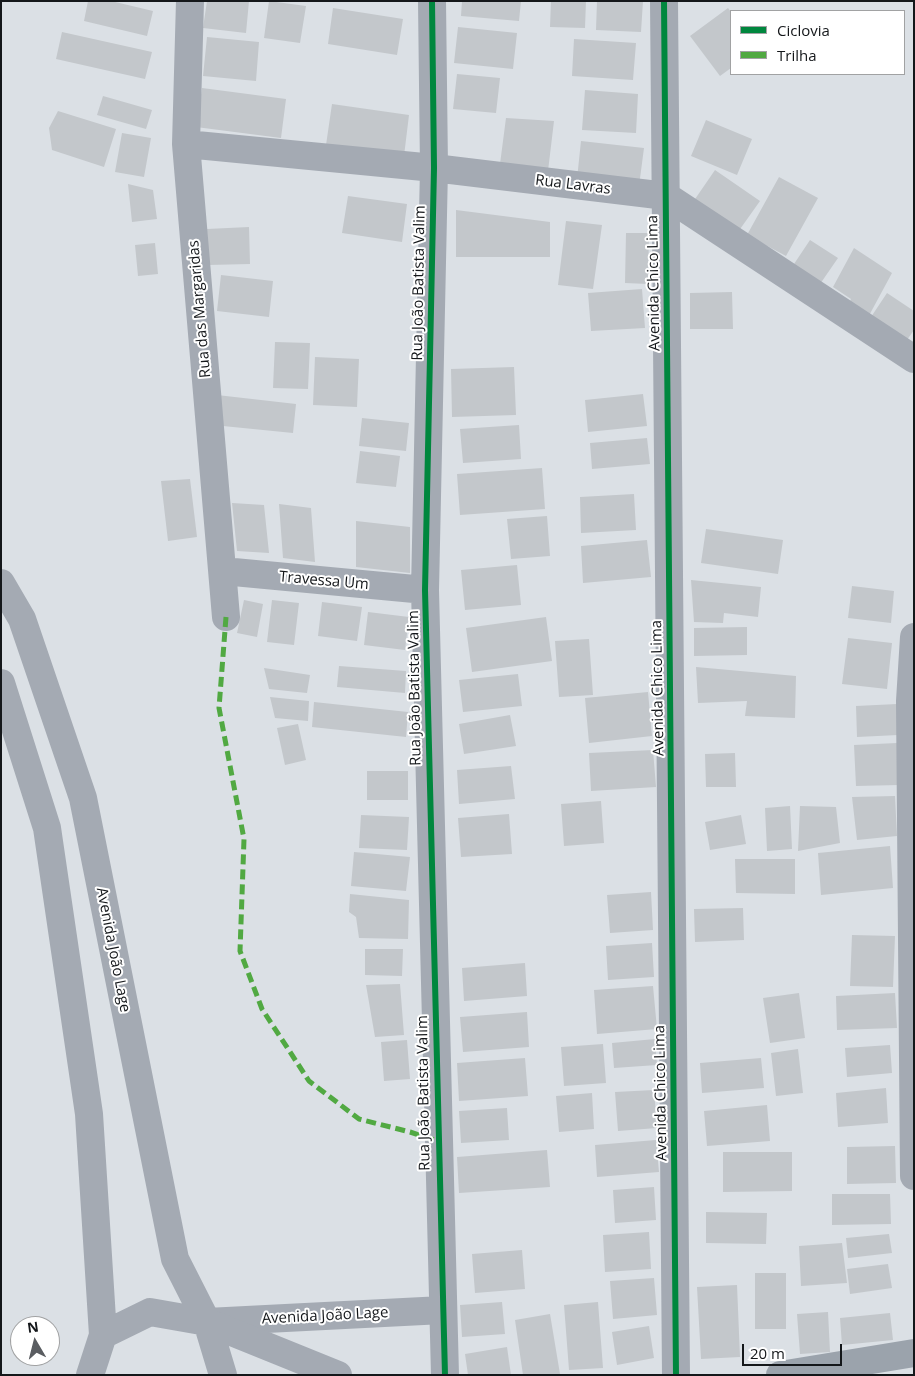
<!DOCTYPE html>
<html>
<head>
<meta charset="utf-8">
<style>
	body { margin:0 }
	#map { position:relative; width:915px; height:1376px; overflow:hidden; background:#dbe0e5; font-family:"Open Sans",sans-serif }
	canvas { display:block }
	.frame { position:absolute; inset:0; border:2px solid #14171a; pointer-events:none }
	.legend { position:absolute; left:730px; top:10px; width:175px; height:65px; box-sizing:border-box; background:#fff; border:1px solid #a1a2a3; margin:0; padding:6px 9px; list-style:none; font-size:15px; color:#14171a }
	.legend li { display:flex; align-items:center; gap:10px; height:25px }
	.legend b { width:25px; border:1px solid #a1a2a3 }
	.north { position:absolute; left:10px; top:1316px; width:50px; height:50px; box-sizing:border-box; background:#fff; border:1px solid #a1a2a3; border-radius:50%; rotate:352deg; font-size:14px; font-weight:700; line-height:20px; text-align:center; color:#14171a }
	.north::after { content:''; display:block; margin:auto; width:18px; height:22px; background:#5a5d61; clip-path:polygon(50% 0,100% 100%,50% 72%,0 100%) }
	.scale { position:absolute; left:742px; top:1344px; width:100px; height:22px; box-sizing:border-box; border:2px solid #14171a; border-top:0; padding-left:6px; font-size:15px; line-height:18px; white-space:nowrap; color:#14171a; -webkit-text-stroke:4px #fff; paint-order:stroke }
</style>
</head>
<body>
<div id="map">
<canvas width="915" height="1376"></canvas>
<div class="frame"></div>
<ul class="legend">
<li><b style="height:6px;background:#00873e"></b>Ciclovia</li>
<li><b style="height:6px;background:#51a942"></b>Trilha</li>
</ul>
<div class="north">N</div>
<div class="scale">20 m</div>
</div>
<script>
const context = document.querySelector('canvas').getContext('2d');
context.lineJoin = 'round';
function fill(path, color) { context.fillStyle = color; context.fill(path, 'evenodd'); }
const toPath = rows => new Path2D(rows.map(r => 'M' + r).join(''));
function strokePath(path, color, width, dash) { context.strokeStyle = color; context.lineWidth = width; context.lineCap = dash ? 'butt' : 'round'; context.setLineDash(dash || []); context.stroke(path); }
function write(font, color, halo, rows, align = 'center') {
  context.font = font + ' "Open Sans",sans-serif'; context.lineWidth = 4; context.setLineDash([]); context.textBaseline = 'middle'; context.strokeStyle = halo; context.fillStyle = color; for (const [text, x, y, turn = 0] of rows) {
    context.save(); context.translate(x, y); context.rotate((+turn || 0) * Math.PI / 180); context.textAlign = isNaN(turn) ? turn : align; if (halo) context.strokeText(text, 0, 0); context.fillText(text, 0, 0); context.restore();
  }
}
fill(toPath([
	[88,1,111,1,153,11,147,36,84,21],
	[207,1,249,1,246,33,203,28],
	[269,1,306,6,300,43,264,38],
	[462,1,521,1,519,21,461,16],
	[551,1,586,1,585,28,550,27],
	[597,1,643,1,641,32,596,30],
	[333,8,403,19,397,55,328,44],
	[728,8,731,12,731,68,720,76,690,36],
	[458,27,517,33,513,69,454,63],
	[62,32,152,52,145,79,56,59],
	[207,37,259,42,256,81,203,76],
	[574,39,636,43,633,80,572,76],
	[457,74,500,78,496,113,453,109],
	[202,88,286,99,281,138,196,127],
	[585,90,638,94,636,133,582,130],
	[103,96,152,110,146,129,97,115],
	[332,104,409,115,404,156,326,145],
	[58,111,116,129,104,167,52,150,49,128],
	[506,118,554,121,548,171,500,164],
	[706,120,752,139,737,175,691,156],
	[122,133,151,138,144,177,115,172],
	[581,141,644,148,639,186,577,179],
	[715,170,760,201,738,232,693,202],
	[779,177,818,198,786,256,747,235],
	[128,184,153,190,157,219,132,222],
	[348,196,407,204,402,242,342,233],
	[456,210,550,222,550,257,456,257],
	[566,221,602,225,593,289,558,285],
	[249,227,250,264,208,265,207,229],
	[626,233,649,233,648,284,625,283],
	[810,240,838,258,818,287,790,270],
	[155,243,158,274,138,276,135,245],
	[854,248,892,273,865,323,846,310,851,299,833,287],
	[221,275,273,281,269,317,217,311],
	[642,289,645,328,591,331,588,293],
	[732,292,733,329,690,329,690,293],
	[887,293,914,311,914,330,902,347,867,323],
	[275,342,310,343,308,389,273,388],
	[315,357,359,359,357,407,313,405],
	[514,367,516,415,452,417,451,369],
	[643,394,647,426,588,432,585,400],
	[217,395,296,404,293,433,223,426],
	[362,418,409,423,406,451,359,446],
	[519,425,521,459,463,463,460,429],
	[647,438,650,464,592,469,590,443],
	[360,451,400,456,396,487,356,483],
	[542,468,545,509,460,515,457,474],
	[190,479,197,537,168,541,161,481],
	[634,494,636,530,581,533,580,497],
	[232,503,264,505,269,553,237,551],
	[279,504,311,508,315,562,283,558],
	[547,516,550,556,511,559,507,519],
	[356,521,410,527,410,573,356,567],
	[706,529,783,540,778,574,701,563],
	[647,540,651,577,583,583,581,546],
	[517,565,521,605,465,610,461,570],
	[691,580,761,587,758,617,724,613,723,623,694,622],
	[852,586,894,591,891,623,848,618],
	[244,600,263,604,257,637,237,633],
	[272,600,299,603,294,645,267,642],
	[322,602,362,607,357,641,318,636],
	[368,612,409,617,405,650,364,645],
	[546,617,552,661,472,672,466,628],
	[747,627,747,655,694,656,694,628],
	[848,638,892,643,887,689,842,684],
	[589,639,593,695,559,697,555,641],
	[339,666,406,671,405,693,337,687],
	[696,667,796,676,795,718,745,716,747,701,698,703],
	[264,668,310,675,307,693,269,689],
	[518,674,522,706,463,712,459,680],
	[648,692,652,736,589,743,585,698],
	[270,697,309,701,308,721,275,718],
	[314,702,408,712,406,737,312,727],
	[897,704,898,735,857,737,856,706],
	[510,715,516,746,464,754,459,724],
	[298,724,306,760,285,765,277,728],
	[897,743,899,785,856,786,854,745],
	[653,750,656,787,591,791,589,753],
	[735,753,736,787,706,787,705,754],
	[511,766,515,799,459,804,457,770],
	[367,771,408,771,408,800,367,800],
	[895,796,897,836,857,840,852,797],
	[601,801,604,843,564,846,561,804],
	[790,806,792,849,767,851,765,808],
	[800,806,836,807,840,843,798,851],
	[509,814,512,854,461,857,458,818],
	[361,815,409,817,407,850,359,848],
	[741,815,746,844,710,850,705,822],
	[890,846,893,888,821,895,818,853],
	[354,852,410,857,406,891,351,886],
	[735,859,795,859,795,894,736,893],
	[651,892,653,930,610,933,607,895],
	[350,894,409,900,408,939,359,938,356,917,349,912],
	[743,908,744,940,695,942,694,909],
	[852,935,895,936,893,987,850,986],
	[652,943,654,977,608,980,606,946],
	[365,949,403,949,402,976,365,975],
	[525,963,527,996,464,1001,462,968],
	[400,984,404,1035,375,1037,366,985],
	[653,986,657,1029,597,1034,594,990],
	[799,993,805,1038,770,1043,763,998],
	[895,993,897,1028,837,1030,836,996],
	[527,1012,529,1047,463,1052,460,1017],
	[655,1039,657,1065,614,1068,612,1043],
	[407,1040,410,1079,384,1081,381,1042],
	[603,1044,606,1083,564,1086,561,1047],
	[890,1045,892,1073,847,1077,845,1048],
	[798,1049,803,1093,776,1096,771,1053],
	[525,1058,528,1096,459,1101,457,1063],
	[761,1058,764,1088,702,1093,700,1063],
	[886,1088,888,1123,838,1127,836,1093],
	[654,1090,657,1128,618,1131,615,1092],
	[592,1093,594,1129,559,1132,556,1096],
	[767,1105,770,1141,707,1146,704,1111],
	[507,1108,509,1140,461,1143,459,1111],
	[656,1140,659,1172,597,1177,595,1145],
	[895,1146,896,1183,847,1184,847,1147],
	[547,1150,550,1187,459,1193,457,1157],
	[723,1152,792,1152,792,1191,723,1192],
	[654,1187,656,1220,615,1223,613,1190],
	[832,1194,890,1194,891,1224,832,1225],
	[706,1212,767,1213,766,1244,706,1243],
	[649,1232,651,1269,605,1272,603,1235],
	[889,1234,892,1253,848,1258,846,1238],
	[842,1243,847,1283,801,1286,799,1246],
	[522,1250,525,1289,475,1293,472,1254],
	[888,1264,892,1288,850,1294,847,1269],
	[755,1273,786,1273,786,1329,755,1329],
	[654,1278,657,1315,613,1319,610,1281],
	[737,1285,740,1357,701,1359,697,1287],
	[502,1302,505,1334,462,1337,460,1305],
	[598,1302,603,1368,569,1370,564,1305],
	[828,1312,830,1352,800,1354,797,1314],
	[890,1313,893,1340,842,1345,840,1318],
	[550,1314,560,1374,523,1375,515,1320],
	[649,1326,654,1358,617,1365,612,1332],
	[507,1347,511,1375,468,1375,465,1354]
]), '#c3c7cb');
strokePath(toPath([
	[190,1,186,144,226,617],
	[432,1,434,168,425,590,445,1375],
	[664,1,676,1375],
	[186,144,434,168,666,196,914,359],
	[223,571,425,590],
	[914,637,910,701,914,1176],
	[207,1322,443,1310]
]), '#a4aab3', 28);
strokePath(toPath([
	[1,583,22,619,83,798,175,1259,207,1322,223,1375],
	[1,683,47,828,89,1114,103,1335,90,1375],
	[103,1335,150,1312,207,1322,338,1375]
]), '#a4aab3', 28);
strokePath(toPath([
	[780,1375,914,1353]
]), '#9ba3ac', 28);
strokePath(toPath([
	[226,617,219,708,244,839,240,951,262,1009,309,1081,359,1119,410,1132,438,1141]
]), '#51a942', 5, [10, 5]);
strokePath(toPath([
	[432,1,434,168,425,590,445,1375],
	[664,1,676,1375]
]), '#00873e', 6);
write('15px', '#14171a', '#fff', [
	["Rua Lavras",573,185,7],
	["Rua João Batista Valim",419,283,-89],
	["Avenida Chico Lima",654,283,-91],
	["Rua das Margaridas",200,309,-95],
	["Travessa Um",324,581,5],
	["Rua João Batista Valim",415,688,-91],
	["Avenida Chico Lima",658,688,-91],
	["Avenida João Lage",113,950,79],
	["Rua João Batista Valim",424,1093,-91],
	["Avenida Chico Lima",661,1093,-91],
	["Avenida João Lage",325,1316,-3]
]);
</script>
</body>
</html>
